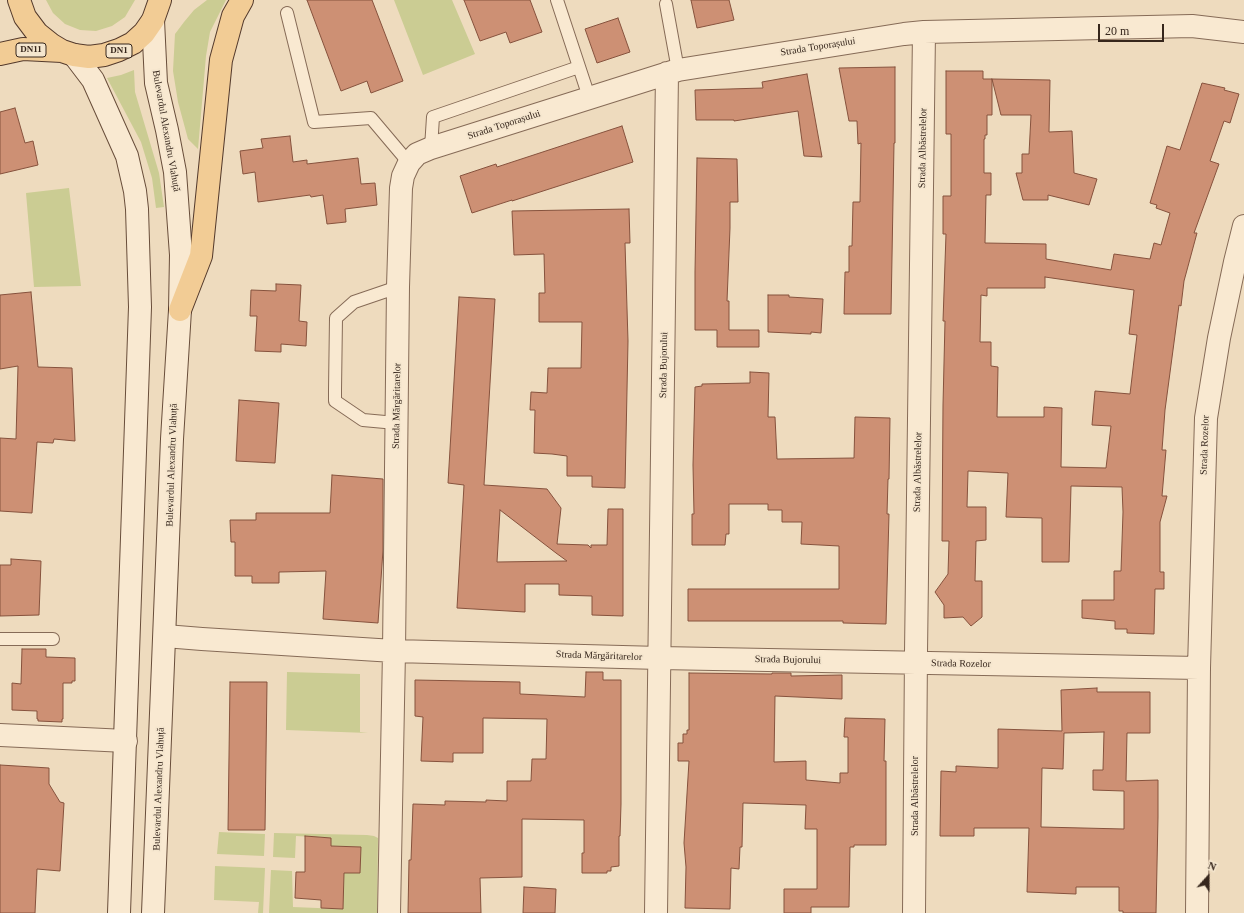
<!DOCTYPE html>
<html>
<head>
<meta charset="utf-8">
<style>
	body { margin:0 }
	#map { position:relative; width:1244px; height:913px; overflow:hidden; background:#eedbbe; font-family:Georgia,serif }
	canvas { display:block }
	.north { position:absolute; left:1188px; top:857px; width:40px; height:40px; -webkit-text-stroke:3px #f5e6ce; paint-order:stroke; rotate:21deg; font-size:11px; font-weight:700; line-height:16px; text-align:center; color:#36261c }
	.north::after { content:''; display:block; margin:auto; width:14px; height:18px; background:#36261c; clip-path:polygon(50% 0,100% 100%,50% 72%,0 100%) }
	.scale { position:absolute; left:1098px; top:24px; width:66px; height:18px; box-sizing:border-box; border:2px solid #36261c; border-top:0; padding-left:5px; font-size:12px; line-height:14px; white-space:nowrap; color:#36261c; -webkit-text-stroke:3px #f5e6ce; paint-order:stroke }
</style>
</head>
<body>
<div id="map">
<canvas width="1244" height="913"></canvas>
<div class="north">N</div>
<div class="scale">20 m</div>
</div>
<script>
const context = document.querySelector('canvas').getContext('2d');
context.lineJoin = 'round';
function fill(path, color) { context.fillStyle = color; context.fill(path, 'evenodd'); }
const toPath = rows => new Path2D(rows.map(r => 'M' + r).join(''));
function strokePath(path, color, width, dash) { context.strokeStyle = color; context.lineWidth = width; context.lineCap = dash ? 'butt' : 'round'; context.setLineDash(dash || []); context.stroke(path); }
function write(font, color, halo, rows, align = 'center') {
  context.font = font + ' Georgia,serif'; context.lineWidth = 3.5; context.setLineDash([]); context.textBaseline = 'middle'; context.strokeStyle = halo; context.fillStyle = color; for (const [text, x, y, turn = 0] of rows) {
    context.save(); context.translate(x, y); context.rotate((+turn || 0) * Math.PI / 180); context.textAlign = isNaN(turn) ? turn : align; if (halo) context.strokeText(text, 0, 0); context.fillText(text, 0, 0); context.restore();
  }
}
fill(toPath([
	[46,0,135,0,125,17,112,26,96,31,80,30,65,24,53,13],
	[207,0,226,0,210,32,206,56,198,149,188,139,178,102,173,71,175,34,184,22,194,10],
	[394,0,452,0,475,54,423,75],
	[134,70,135,92,159,173,164,207,156,208,152,178,141,142,107,78,121,75],
	[69,188,81,286,34,287,26,193],
	[287,672,360,674,360,732,368,733,286,730],
	[219,832,265,834,264,856,217,854],
	[274,833,367,835,374,836,378,838,377,913,269,913,271,870,292,871,293,907,342,909,344,873,360,872,360,847,331,846,331,838,296,836,295,858,273,857],
	[215,866,265,868,263,913,258,913,259,902,214,900]
]), '#cbcc93');
const building = toPath([
	[307,0,372,0,403,81,371,93,367,81,341,91,307,0],
	[464,0,530,0,542,32,510,43,506,32,480,41,464,0],
	[691,0,729,0,734,20,697,28,691,0],
	[618,18,630,52,597,63,585,29,618,18],
	[895,67,895,143,894,143,891,314,844,314,845,272,849,272,849,246,852,246,853,202,860,202,861,143,858,144,857,121,849,121,839,68,895,67],
	[946,71,983,71,983,79,992,79,992,115,987,115,987,135,985,135,985,139,984,139,984,173,991,173,991,195,986,195,985,243,1046,244,1046,259,1111,270,1114,254,1150,259,1154,243,1161,245,1170,213,1156,208,1157,205,1150,203,1167,146,1180,150,1202,83,1225,88,1224,90,1239,94,1230,123,1224,121,1210,161,1219,164,1194,233,1197,233,1184,281,1181,306,1179,305,1165,410,1162,450,1166,450,1162,496,1167,496,1160,522,1160,572,1164,572,1164,589,1155,589,1154,634,1127,633,1127,629,1115,629,1115,621,1082,618,1082,600,1114,600,1114,571,1121,571,1123,512,1122,487,1071,486,1069,562,1042,562,1042,518,1006,517,1008,473,968,471,967,507,986,507,986,540,976,541,975,581,982,581,982,617,971,626,963,617,944,618,944,605,935,592,948,574,949,541,942,541,943,405,945,321,943,321,946,234,943,234,943,196,951,196,951,134,946,134,946,71],
	[1045,277,1134,290,1129,334,1137,335,1130,394,1095,391,1092,425,1111,426,1106,468,1061,467,1062,408,1044,407,1044,417,997,417,998,367,991,366,991,342,980,342,981,295,987,296,987,288,1045,288,1045,277],
	[807,74,822,157,804,156,798,111,734,121,734,120,696,120,695,90,763,88,762,82,807,74],
	[992,79,1050,80,1049,132,1072,131,1074,173,1097,179,1089,205,1048,195,1048,200,1023,200,1016,173,1022,173,1022,154,1029,154,1031,115,1001,115,992,79],
	[15,108,25,143,33,141,38,165,0,174,0,112,15,108],
	[622,126,633,162,512,201,512,200,472,213,460,176,496,164,497,167,622,126],
	[290,136,293,162,307,160,307,164,358,158,361,184,375,183,377,205,345,209,346,222,327,224,323,195,311,197,310,195,258,202,255,172,243,174,240,151,263,148,261,139,290,136],
	[697,158,737,159,738,202,730,202,730,228,727,301,729,301,729,330,759,330,759,347,717,347,717,330,695,330,695,272,697,158],
	[629,209,630,243,625,243,628,341,625,488,592,487,592,476,567,476,567,456,552,454,534,453,535,410,530,410,531,392,547,393,548,368,581,368,582,322,539,322,539,293,545,293,544,254,514,255,512,211,629,209],
	[276,284,301,285,299,321,307,322,306,346,281,344,281,352,255,351,257,316,250,316,251,290,276,291,276,284],
	[31,292,38,367,72,368,75,441,54,439,53,443,37,442,32,513,0,511,0,438,16,439,18,366,0,369,0,295,31,292],
	[768,295,789,295,789,297,823,299,821,333,811,332,811,334,768,332,768,295],
	[459,297,495,299,484,485,547,489,561,508,557,544,588,545,591,548,591,545,607,545,608,509,623,509,623,616,592,615,592,596,559,595,559,584,525,584,525,612,457,608,464,485,448,483,459,297],
	[500,510,556,553,567,561,497,562,500,510],
	[750,372,769,373,768,417,775,417,777,459,854,458,855,417,890,418,889,479,888,479,887,514,889,514,886,624,843,623,843,621,688,621,688,589,839,589,839,546,801,544,802,522,782,522,782,510,768,510,768,504,729,504,729,534,726,534,725,545,692,545,692,514,694,514,693,465,695,387,702,386,702,384,750,383,750,372],
	[239,400,279,403,275,463,236,461,239,400],
	[332,475,383,479,383,550,378,623,323,619,326,571,279,572,279,583,252,583,252,576,235,576,235,542,231,542,230,520,256,520,256,513,330,513,332,475],
	[11,559,41,561,39,615,0,616,0,565,11,565,11,559],
	[22,649,46,649,46,657,75,658,75,681,72,681,72,683,63,683,63,719,62,719,62,722,38,721,38,719,37,719,37,711,12,710,12,683,21,684,22,649],
	[586,672,603,672,603,680,621,680,621,804,620,836,619,836,619,866,611,867,611,871,607,871,607,873,582,873,582,853,584,853,584,820,522,819,522,877,480,878,481,913,408,913,409,860,411,860,413,804,445,805,445,801,486,802,486,800,507,801,507,781,531,781,532,759,546,759,547,719,483,718,483,753,453,753,453,762,421,761,423,717,415,716,415,680,520,682,520,694,585,697,586,672],
	[689,673,772,674,772,673,791,673,791,676,842,675,842,699,775,696,774,762,806,761,806,780,840,783,840,773,848,773,848,737,844,737,845,718,885,719,884,761,886,761,886,845,854,845,854,847,850,847,849,907,811,907,811,913,784,913,784,889,817,889,817,829,805,829,806,805,743,803,742,847,740,847,739,869,731,868,730,909,685,908,686,867,684,843,689,761,678,761,678,743,683,743,683,734,687,734,687,730,689,730,689,673],
	[230,682,267,682,265,830,228,830,230,682],
	[1097,688,1097,692,1150,692,1150,733,1127,733,1126,781,1158,780,1158,817,1156,913,1123,913,1123,911,1119,911,1119,887,1076,887,1076,894,1027,892,1029,828,974,828,974,836,940,836,941,771,956,772,956,766,998,768,998,729,1062,731,1061,690,1097,688],
	[1104,732,1103,770,1093,770,1093,790,1124,791,1124,829,1041,827,1042,768,1063,769,1064,733,1104,732],
	[0,765,49,768,49,784,60,802,64,803,60,871,37,869,35,913,0,913,0,765],
	[305,836,331,838,331,846,361,847,360,873,344,873,343,909,321,908,321,900,295,898,296,872,305,872,305,836],
	[524,887,556,889,555,913,523,913,524,887]
]);
fill(building, '#cd9074');
strokePath(building, '#86523d', 1);
const service = toPath([
	[557,0,589,97],
	[666,4,678,70],
	[287,13,314,122,371,118,409,163],
	[431,148,433,117,579,67],
	[396,423,363,420,335,401,335,390,336,318,354,302,398,287],
	[0,639,53,639]
]);
const minor = toPath([
	[165,636,202,639,394,651,660,658,1199,668],
	[0,735,126,741],
	[389,913,394,651,398,287,401,188,403,176,409,163,417,154,431,148,678,70,904,34,924,32,1192,26,1244,32],
	[656,913,667,73],
	[914,913,916,652,924,32],
	[1197,913,1199,668,1206,418,1219,338,1235,262,1244,226]
]);
const secondary = toPath([
	[153,20,156,83,167,130,175,172,181,255,180,310,172,439,153,913],
	[74,55,93,80,127,156,135,191,137,209,140,307,119,913]
]);
const primary = toPath([
	[19,0,25,17,37,33,52,45,62,51,74,55,89,57,104,55,119,50,133,43,144,33,153,20,160,0],
	[0,54,23,49,62,51],
	[180,310,201,256,221,60,233,16,242,0]
]);
strokePath(service, '#866b57', 14);
strokePath(minor, '#866b57', 24);
strokePath(secondary, '#684d3a', 24);
strokePath(primary, '#543a2c', 24);
strokePath(service, '#f9e9d1', 12);
strokePath(minor, '#f9e9d1', 22);
strokePath(secondary, '#f9e9d1', 22);
strokePath(primary, '#f2cc95', 22);
for (const [x, y, w] of [
	[31,50,30],
	[119,51,26]
]) { const box = new Path2D(); box.roundRect(x - w / 2, y - 7, w, 14, 3); context.fillStyle = '#f5e6ce'; context.fill(box); strokePath(box, '#36261c', 1); }
write('bold 9px', '#36261c', null, [
	["DN11",31,50],
	["DN1",119,51]
]);
write('10px', '#36261c', '#f5e6ce', [
	["Strada Toporașului",818,47,-9],
	["Strada Toporașului",504,125,-18],
	["Bulevardul Alexandru Vlahuță",166,131,80],
	["Strada Albăstrelelor",923,148,-89],
	["Strada Bujorului",664,365,-89],
	["Strada Mărgăritarelor",397,406,-89],
	["Strada Rozelor",1205,445,-88],
	["Bulevardul Alexandru Vlahuță",172,465,-88],
	["Strada Albăstrelelor",918,472,-89],
	["Strada Mărgăritarelor",599,656,2],
	["Strada Bujorului",788,660,1],
	["Strada Rozelor",961,664,1],
	["Bulevardul Alexandru Vlahuță",159,789,-88],
	["Strada Albăstrelelor",915,796,-90]
]);
</script>
</body>
</html>
